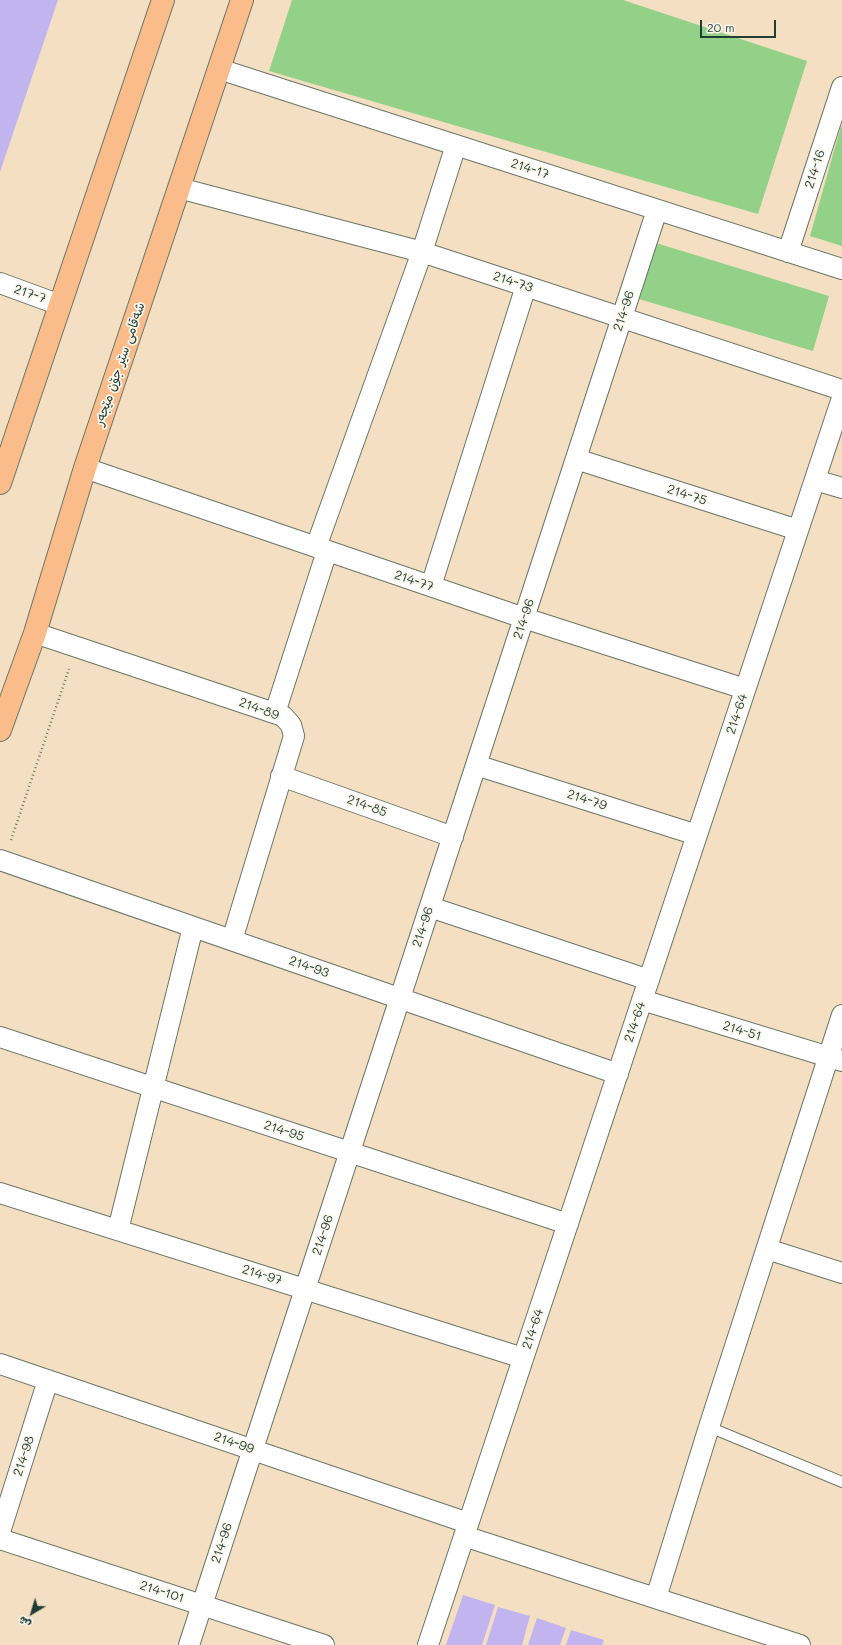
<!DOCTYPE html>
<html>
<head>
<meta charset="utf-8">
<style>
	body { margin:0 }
	#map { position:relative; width:842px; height:1645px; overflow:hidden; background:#f4dfc3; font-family:Mali,"Playpen Sans Arabic",sans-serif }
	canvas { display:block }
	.north { position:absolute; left:12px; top:1593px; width:40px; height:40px; -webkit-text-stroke:3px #fbf7ec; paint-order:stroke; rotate:218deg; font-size:11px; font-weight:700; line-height:16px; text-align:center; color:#1f3d34 }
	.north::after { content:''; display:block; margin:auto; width:14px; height:18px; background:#1f3d34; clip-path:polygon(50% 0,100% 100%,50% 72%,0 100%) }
	.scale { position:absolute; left:700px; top:20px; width:76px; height:18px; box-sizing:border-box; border:2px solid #1f3d34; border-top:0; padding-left:5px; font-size:12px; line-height:14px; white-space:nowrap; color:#1f3d34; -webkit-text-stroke:3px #fbf7ec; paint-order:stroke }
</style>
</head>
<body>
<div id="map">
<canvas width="842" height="1645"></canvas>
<div class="north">ش</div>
<div class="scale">20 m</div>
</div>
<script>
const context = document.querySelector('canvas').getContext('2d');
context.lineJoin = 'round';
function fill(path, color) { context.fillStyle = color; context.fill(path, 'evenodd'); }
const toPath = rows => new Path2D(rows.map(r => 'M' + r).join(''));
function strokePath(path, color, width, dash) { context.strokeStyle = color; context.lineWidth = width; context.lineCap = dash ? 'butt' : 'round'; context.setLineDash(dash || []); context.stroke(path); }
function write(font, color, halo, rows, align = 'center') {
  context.font = font + ' Mali,"Playpen Sans Arabic",sans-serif'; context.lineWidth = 3.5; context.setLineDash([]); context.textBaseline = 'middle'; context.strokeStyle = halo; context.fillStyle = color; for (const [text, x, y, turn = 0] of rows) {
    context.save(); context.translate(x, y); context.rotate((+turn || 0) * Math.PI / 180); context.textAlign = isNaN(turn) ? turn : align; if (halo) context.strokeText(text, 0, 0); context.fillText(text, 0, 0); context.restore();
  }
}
fill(toPath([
	[292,0,623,0,807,61,758,214,269,71],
	[841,126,842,127,842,246,810,236],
	[656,243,829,296,813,351,639,299]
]), '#92d187');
fill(toPath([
	[0,0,58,0,0,172],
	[463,1595,495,1605,482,1645,446,1645],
	[498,1607,530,1616,522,1645,486,1645],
	[537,1618,566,1628,560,1645,528,1645],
	[571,1630,604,1640,602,1645,566,1645]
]), '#c2b4ef');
const service = toPath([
	[709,1427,842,1482]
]);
const minor = toPath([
	[219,69,842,269],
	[179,188,422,252,842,390],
	[788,252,842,87],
	[0,283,60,305],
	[576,459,798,530],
	[85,468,524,618,745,689],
	[815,480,842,488],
	[316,547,422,252,456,145],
	[431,586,526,286],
	[35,633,283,716,291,725,294,736,232,940],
	[275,713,327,551],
	[476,765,697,835],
	[281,776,453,837],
	[0,860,618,1074],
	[430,907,649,980],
	[642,1000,842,1061],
	[0,1037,568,1224],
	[0,1193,523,1358],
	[118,1230,193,927],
	[767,1249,842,1273],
	[0,1364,468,1523],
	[0,1532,48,1380],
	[464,1536,800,1645],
	[0,1539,324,1645],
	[656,1598,709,1427,842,1015],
	[189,1645,657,210],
	[428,1645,842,398]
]);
const trunk = toPath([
	[0,483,163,0],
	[0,730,35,633,85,468,242,0]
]);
strokePath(service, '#6a7666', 12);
strokePath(minor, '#6a7666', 22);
strokePath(trunk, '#6a7666', 24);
strokePath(toPath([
	[11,840,69,669]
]), '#6a7666', 2.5, [1, 3]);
strokePath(service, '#fff', 10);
strokePath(minor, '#fff', 20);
strokePath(trunk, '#f9bc8a', 22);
write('13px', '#1f3d34', '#fbf7ec', [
	["214-17",530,169,18],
	["214-16",815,169,-72],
	["214-73",513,282,18],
	["217-7",30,294,19],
	["214-96",624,311,-72],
	["شەقامی سێر جۆن مێجەر",120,364,-71],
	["214-75",687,495,18],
	["214-77",414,581,19],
	["214-96",524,619,-72],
	["214-89",259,709,20],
	["214-64",737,714,-72],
	["214-79",587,800,18],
	["214-85",367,806,20],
	["214-96",423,927,-72],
	["214-93",309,967,19],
	["214-64",635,1022,-72],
	["214-51",742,1031,17],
	["214-95",284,1131,18],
	["214-96",323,1235,-72],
	["214-97",262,1275,17],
	["214-64",533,1329,-72],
	["214-99",234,1443,19],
	["214-98",24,1456,-72],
	["214-96",222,1543,-72],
	["214-101",162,1592,18]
]);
</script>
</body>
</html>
